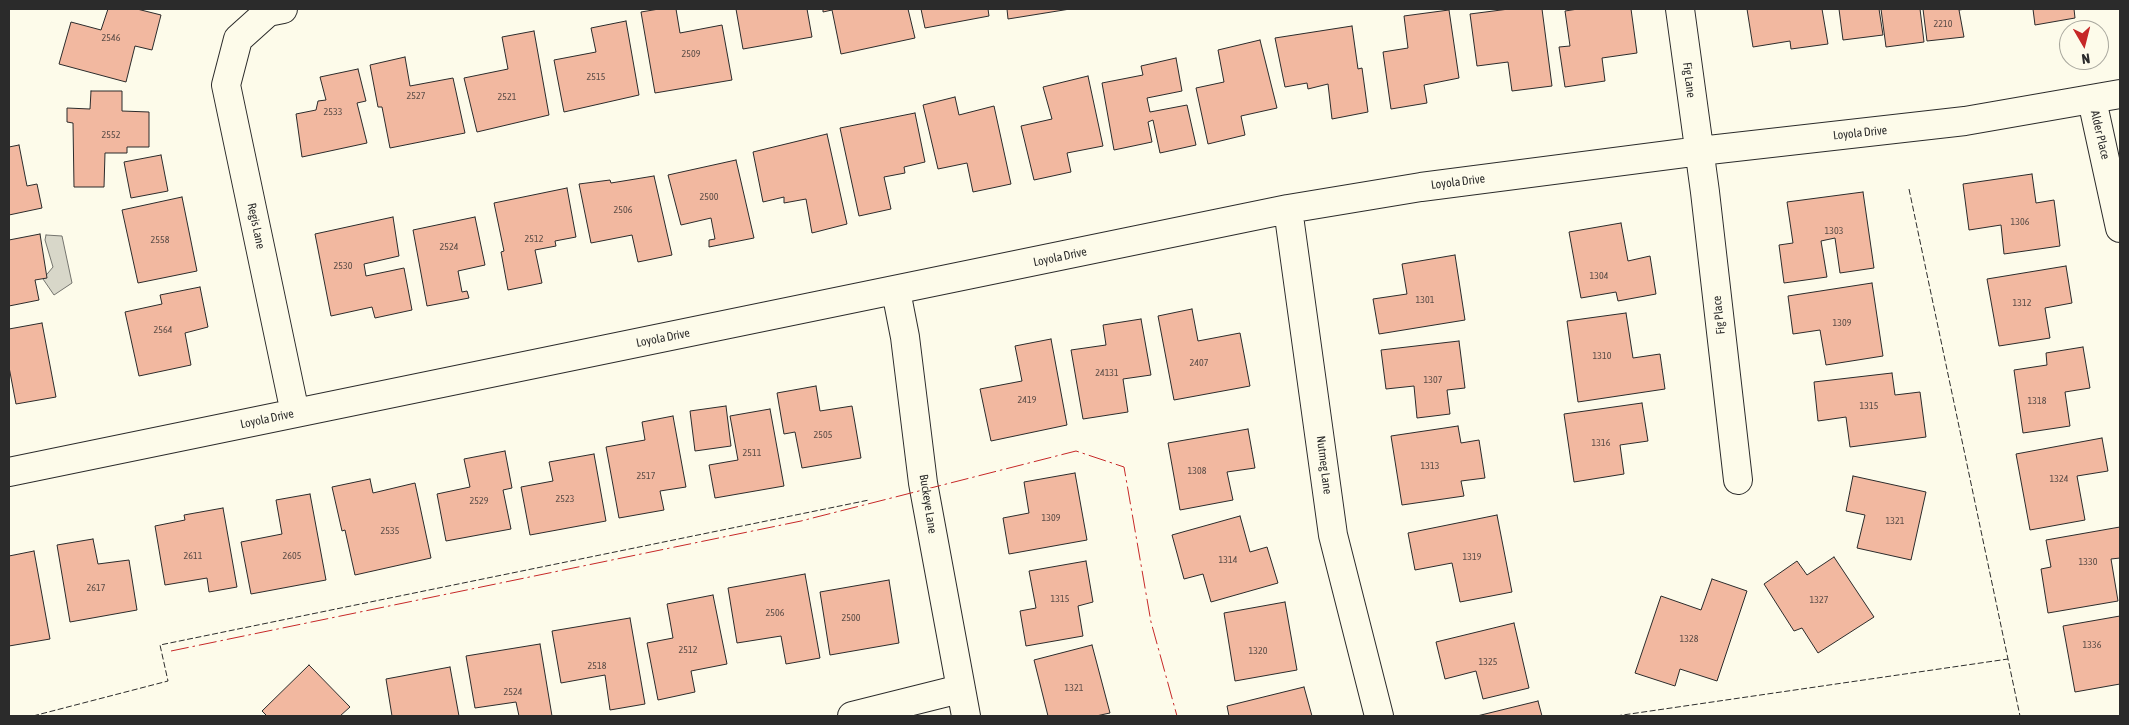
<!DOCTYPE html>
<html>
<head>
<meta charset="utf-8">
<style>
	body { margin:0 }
	#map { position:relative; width:2129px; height:725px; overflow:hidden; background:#fdfbea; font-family:"Asap Condensed",sans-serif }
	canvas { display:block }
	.frame { position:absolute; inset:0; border:10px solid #2b2b2b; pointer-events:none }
	.north { position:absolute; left:2059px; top:20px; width:50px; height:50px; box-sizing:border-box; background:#fdfbea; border:1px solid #a9a89e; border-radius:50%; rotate:172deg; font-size:14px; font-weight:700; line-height:20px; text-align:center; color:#2b2b2b }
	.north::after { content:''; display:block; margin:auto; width:18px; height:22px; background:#c62828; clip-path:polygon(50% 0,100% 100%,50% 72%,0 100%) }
</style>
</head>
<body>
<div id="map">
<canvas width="2129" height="725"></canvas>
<div class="frame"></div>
<div class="north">N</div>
</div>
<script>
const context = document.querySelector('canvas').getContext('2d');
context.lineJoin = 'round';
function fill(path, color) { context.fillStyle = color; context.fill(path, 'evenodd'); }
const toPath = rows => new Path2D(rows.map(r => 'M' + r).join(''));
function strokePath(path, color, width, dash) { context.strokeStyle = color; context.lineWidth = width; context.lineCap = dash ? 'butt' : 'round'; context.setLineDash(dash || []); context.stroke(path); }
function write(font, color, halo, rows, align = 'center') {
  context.font = font + ' "Asap Condensed",sans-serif'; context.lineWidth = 4; context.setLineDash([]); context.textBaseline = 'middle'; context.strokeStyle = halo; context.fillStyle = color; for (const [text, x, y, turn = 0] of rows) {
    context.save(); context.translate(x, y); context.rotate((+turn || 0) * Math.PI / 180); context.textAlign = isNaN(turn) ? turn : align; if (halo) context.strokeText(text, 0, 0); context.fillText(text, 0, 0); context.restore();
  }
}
const water = toPath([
	[46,235,62,236,72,283,54,295,43,279,53,267,45,240,46,235]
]);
fill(water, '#d8d7c9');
strokePath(water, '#74746e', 1);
const building = toPath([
	[108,9,137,9,161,15,152,50,135,46,126,82,59,64,71,22,101,30,108,9],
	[659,9,676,9,680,33,722,25,732,80,655,93,641,12,659,9],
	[736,9,807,9,812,37,743,49,736,9],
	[823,9,908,9,915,38,841,54,832,10,823,12,823,9],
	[921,9,988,9,989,16,925,28,921,9],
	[1007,9,1070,9,1008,19,1007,9],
	[1509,9,1542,9,1552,86,1512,91,1508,62,1477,66,1470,14,1509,9],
	[1578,9,1631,9,1637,53,1602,58,1605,81,1565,87,1559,47,1570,46,1565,11,1578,9],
	[1747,9,1822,9,1828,44,1791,49,1790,41,1753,47,1747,9],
	[1839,9,1879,9,1883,35,1843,40,1839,9],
	[1881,9,1920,9,1924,42,1886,47,1881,9],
	[1923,9,1966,9,1959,10,1964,37,1927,41,1923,9],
	[2033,9,2074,9,2075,18,2035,25,2033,9],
	[1449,10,1459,78,1424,85,1427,103,1391,109,1383,52,1408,48,1404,16,1449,10],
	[626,21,639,95,564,112,554,60,596,52,591,28,626,21],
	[1352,26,1358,69,1362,68,1368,112,1332,119,1328,84,1308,89,1307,83,1285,87,1275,38,1352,26],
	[534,31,549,115,477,132,464,78,508,69,502,37,534,31],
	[1260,40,1277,108,1241,116,1245,135,1208,144,1196,88,1224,82,1218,50,1260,40],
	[405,57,410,86,453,78,465,133,390,148,382,107,378,107,370,65,405,57],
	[1176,58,1182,91,1147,98,1150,112,1187,105,1196,145,1160,153,1153,120,1148,122,1152,142,1114,150,1102,83,1143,75,1141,66,1176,58],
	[358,69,366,101,357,103,367,143,302,157,296,114,316,110,318,101,326,100,320,77,358,69],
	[1088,76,1103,146,1067,153,1071,172,1034,180,1021,126,1052,119,1043,87,1088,76],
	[91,91,122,91,122,111,149,112,149,147,127,147,127,153,105,153,104,187,74,187,73,123,67,122,67,108,90,109,91,91],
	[955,97,959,115,994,106,1011,184,973,192,967,163,938,169,923,105,955,97],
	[915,113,925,162,904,167,905,173,884,177,891,209,859,216,840,128,915,113],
	[827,134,847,224,812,233,806,199,784,203,784,197,763,202,753,152,827,134],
	[19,145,27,186,37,184,42,208,9,215,9,147,19,145],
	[161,155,168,191,131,198,124,162,161,155],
	[736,160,754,238,709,247,709,240,715,239,711,218,681,225,668,175,736,160],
	[2032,174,2036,203,2054,200,2060,246,2004,254,2001,225,1969,230,1963,184,2032,174],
	[654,176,672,255,638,262,632,235,591,243,579,184,610,180,611,183,654,176],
	[567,188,576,237,555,241,556,246,535,250,542,283,508,290,501,252,504,251,494,203,567,188],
	[1863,192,1874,268,1840,273,1835,238,1821,241,1827,277,1784,283,1779,245,1793,243,1787,202,1863,192],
	[182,197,197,271,138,283,122,210,182,197],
	[393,217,399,256,364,264,366,276,404,268,412,310,375,318,372,307,331,316,315,234,393,217],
	[475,217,485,265,458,271,462,292,467,291,469,298,427,306,413,230,475,217],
	[1621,223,1628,261,1650,256,1656,294,1618,301,1616,292,1581,298,1569,232,1621,223],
	[40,234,47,278,35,280,39,300,9,306,9,240,40,234],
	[1455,255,1465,320,1379,334,1373,299,1407,294,1402,264,1455,255],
	[2066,266,2072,303,2045,308,2050,338,1999,346,1987,279,2066,266],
	[1872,283,1883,356,1826,365,1820,330,1793,334,1788,296,1872,283],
	[200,287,208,327,185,333,191,365,139,376,125,312,162,304,160,295,200,287],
	[1192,309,1198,341,1240,333,1250,386,1174,400,1158,316,1192,309],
	[1626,313,1633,358,1660,354,1665,389,1578,402,1567,321,1626,313],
	[1141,319,1151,375,1123,379,1128,412,1083,419,1071,350,1106,345,1103,325,1141,319],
	[42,323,56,397,16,404,9,367,9,329,42,323],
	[1051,339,1067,425,991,441,980,389,1022,381,1015,346,1051,339],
	[1459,341,1465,388,1447,390,1450,414,1417,418,1414,386,1386,389,1381,350,1459,341],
	[2083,347,2090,388,2065,392,2070,426,2023,433,2014,370,2047,365,2046,353,2083,347],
	[1892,373,1895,395,1920,392,1926,437,1850,447,1846,417,1818,421,1814,382,1892,373],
	[816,386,820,411,852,406,861,458,802,468,795,432,784,434,777,393,816,386],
	[1642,403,1648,441,1620,445,1624,474,1574,482,1564,414,1642,403],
	[726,406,731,446,695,451,690,411,726,406],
	[770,409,784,486,715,498,709,465,738,460,730,416,770,409],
	[673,416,686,487,660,491,664,510,619,518,606,447,645,440,642,422,673,416],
	[1458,426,1461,443,1479,440,1485,478,1461,481,1464,496,1402,505,1391,436,1458,426],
	[1248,429,1255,468,1227,472,1233,500,1180,510,1168,443,1248,429],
	[2102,438,2108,471,2077,476,2085,520,2030,530,2016,454,2102,438],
	[505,451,512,488,503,490,511,529,446,541,437,494,470,487,464,459,505,451],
	[594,454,606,521,530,535,521,487,553,481,549,462,594,454],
	[1075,473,1087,540,1009,554,1003,518,1029,513,1024,482,1075,473],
	[1853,476,1926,492,1911,560,1857,548,1865,515,1846,511,1853,476],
	[370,479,373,493,415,483,431,558,355,575,345,530,342,531,332,487,370,479],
	[310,494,326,580,251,594,241,542,282,534,276,500,310,494],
	[223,508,237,587,209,592,207,578,165,585,155,526,185,520,184,515,223,508],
	[1497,515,1512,592,1460,602,1452,563,1415,570,1408,533,1497,515],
	[1240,516,1250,552,1267,547,1278,583,1211,602,1203,574,1184,579,1172,535,1240,516],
	[2120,527,2120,558,2111,559,2118,601,2048,613,2041,569,2051,567,2046,540,2120,527],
	[93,539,98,564,129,560,137,610,70,622,57,545,93,539],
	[34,551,50,639,9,646,9,556,34,551],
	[1834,557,1874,617,1818,653,1802,628,1794,631,1764,584,1797,561,1807,575,1834,557],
	[1086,561,1093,602,1078,606,1083,636,1026,646,1020,611,1036,608,1029,571,1086,561],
	[805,574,820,658,786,664,781,636,737,643,728,588,805,574],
	[1712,579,1747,591,1717,681,1680,669,1675,686,1635,673,1661,596,1701,610,1712,579],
	[889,580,899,643,830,655,820,592,889,580],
	[713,595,727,664,691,671,695,692,658,700,647,643,673,638,667,604,713,595],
	[1285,602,1297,670,1235,681,1224,613,1285,602],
	[2120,616,2120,684,2075,692,2063,626,2120,616],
	[630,618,645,704,610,710,605,675,561,683,552,631,630,618],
	[1514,623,1529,688,1483,699,1476,671,1445,679,1436,642,1514,623],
	[540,644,552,716,519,716,516,702,475,708,466,656,540,644],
	[1092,645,1110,713,1096,716,1048,716,1034,660,1092,645],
	[309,665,350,707,340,716,267,716,262,711,309,665],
	[450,667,459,716,392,716,386,679,450,667],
	[1304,687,1312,716,1229,716,1227,706,1304,687],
	[1538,701,1542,716,1477,716,1538,701]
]);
fill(building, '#f2b8a0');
strokePath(building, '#2b2b2b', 1);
const minor = toPath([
	[283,9,268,12,238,39,226,85,295,413],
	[1680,9,1705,192,1738,480],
	[2092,100,2120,228],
	[1288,209,1333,535,1379,716],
	[896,291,905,337,923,483,966,716],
	[9,472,1288,209,1421,187,1700,151,1965,121,2120,94],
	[852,716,960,689]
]);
strokePath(minor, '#2b2b2b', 30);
strokePath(minor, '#fdfbea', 28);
strokePath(toPath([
	[1909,189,2020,716],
	[33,716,168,681,160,645,869,500],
	[1616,716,2008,659]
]), '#2b2b2b', 1, [6, 2.5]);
strokePath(toPath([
	[171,651,801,521,1076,451,1124,467,1151,622,1177,716]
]), '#c62828', 1, [18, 4, 2.5, 4]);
write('10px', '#5d4e48', null, [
	["2210",1943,24],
	["2546",111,38],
	["2509",691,54],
	["2515",596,77],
	["2527",416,96],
	["2521",507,97],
	["2533",333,112],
	["2552",111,135],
	["2500",709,197],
	["2506",623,210],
	["1306",2020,222],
	["1303",1834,231],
	["2512",534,239],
	["2558",160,240],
	["2524",449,247],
	["2530",343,266],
	["1304",1599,276],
	["1301",1425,300],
	["1312",2022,303],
	["1309",1842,323],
	["2564",163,330],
	["1310",1602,356],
	["2407",1199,363],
	["24131",1107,373],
	["1307",1433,380],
	["2419",1027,400],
	["1318",2037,401],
	["1315",1869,406],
	["2505",823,435],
	["1316",1601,443],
	["2511",752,453],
	["1313",1430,466],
	["1308",1197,471],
	["2517",646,476],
	["1324",2059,479],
	["2523",565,499],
	["2529",479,501],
	["1309",1051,518],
	["1321",1895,521],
	["2535",390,531],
	["2611",193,556],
	["2605",292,556],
	["1319",1472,557],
	["1314",1228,560],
	["1330",2088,562],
	["2617",96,588],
	["1315",1060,599],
	["1327",1819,600],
	["2506",775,613],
	["2500",851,618],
	["1328",1689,639],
	["1336",2092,645],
	["2512",688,650],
	["1320",1258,651],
	["1325",1488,662],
	["2518",597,666],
	["1321",1074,688],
	["2524",513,692]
]);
write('12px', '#2b2b2b', '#fdfbea', [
	["Fig Lane",1689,80,83],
	["Loyola Drive",1860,133,-6],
	["Alder Place",2100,135,77],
	["Loyola Drive",1458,182,-7],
	["Regis Lane",256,226,78],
	["Loyola Drive",1060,257,-12],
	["Fig Place",1719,315,-96],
	["Loyola Drive",663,338,-11],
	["Loyola Drive",267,419,-12],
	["Nutmeg Lane",1324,465,83],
	["Buckeye Lane",928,504,81]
]);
</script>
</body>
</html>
